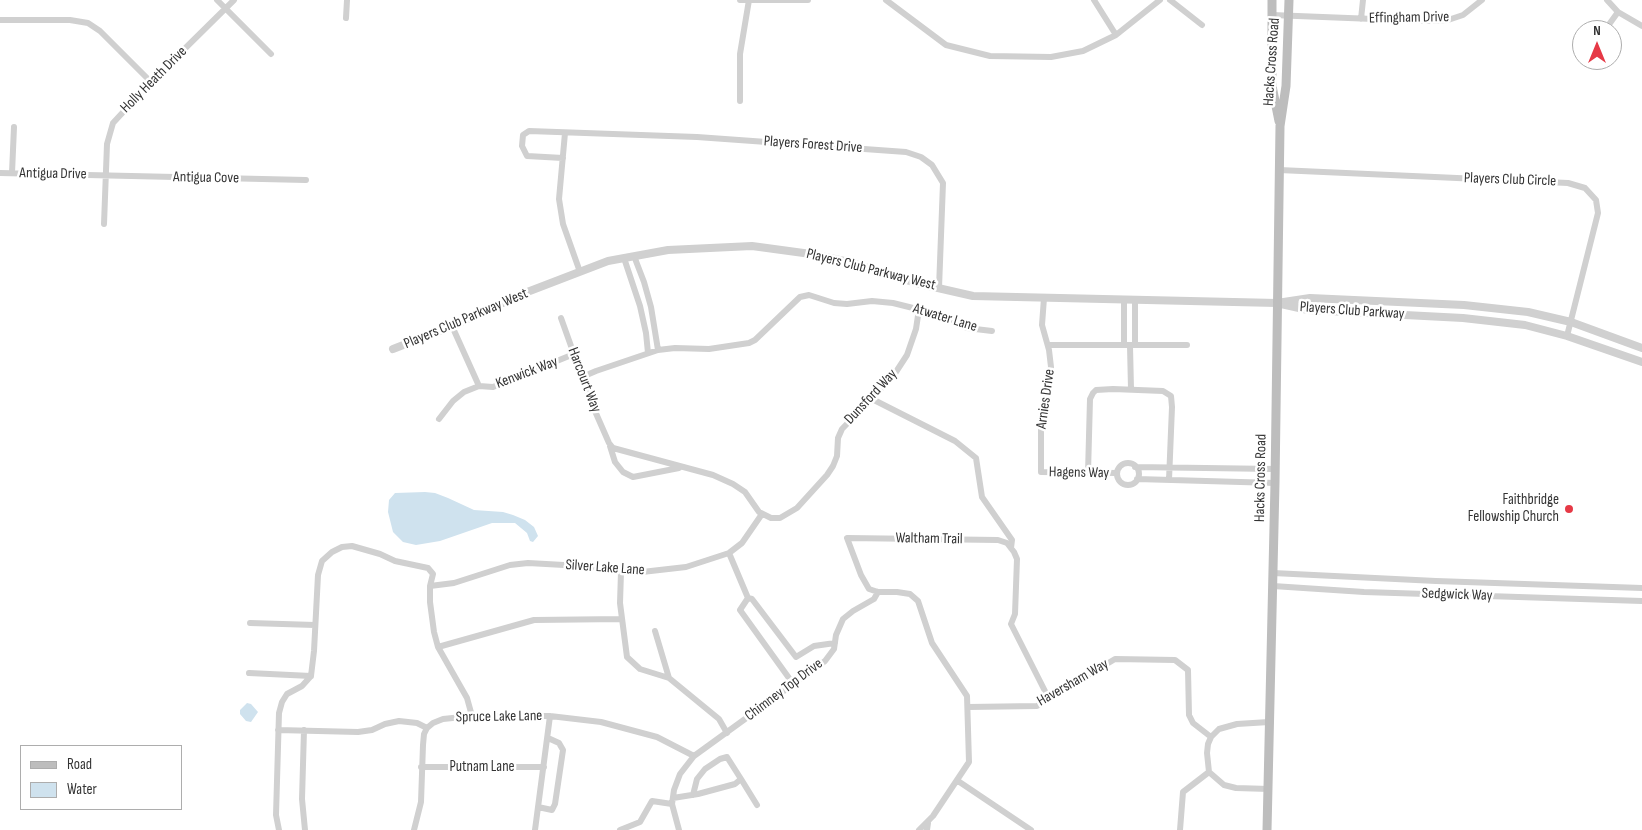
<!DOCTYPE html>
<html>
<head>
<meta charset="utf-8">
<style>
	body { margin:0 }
	#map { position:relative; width:1642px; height:830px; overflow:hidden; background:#fff; font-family:"Sofia Sans Condensed",sans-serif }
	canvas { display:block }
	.legend { position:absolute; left:20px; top:745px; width:162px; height:65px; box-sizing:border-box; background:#fff; border:1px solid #adadad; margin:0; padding:6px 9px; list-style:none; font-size:15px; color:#333 }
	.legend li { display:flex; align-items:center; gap:10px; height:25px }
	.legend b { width:25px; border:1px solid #adadad }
	.north { position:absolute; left:1572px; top:20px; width:50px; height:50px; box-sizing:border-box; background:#fff; border:1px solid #adadad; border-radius:50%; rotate:0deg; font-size:14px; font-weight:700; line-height:20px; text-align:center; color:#333 }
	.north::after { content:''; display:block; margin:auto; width:18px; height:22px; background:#e63946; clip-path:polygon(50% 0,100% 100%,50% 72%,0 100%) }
</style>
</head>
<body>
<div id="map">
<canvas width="1642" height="830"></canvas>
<ul class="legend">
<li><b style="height:6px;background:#bdbdbd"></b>Road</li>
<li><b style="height:14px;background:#cfe2ee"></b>Water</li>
</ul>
<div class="north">N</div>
</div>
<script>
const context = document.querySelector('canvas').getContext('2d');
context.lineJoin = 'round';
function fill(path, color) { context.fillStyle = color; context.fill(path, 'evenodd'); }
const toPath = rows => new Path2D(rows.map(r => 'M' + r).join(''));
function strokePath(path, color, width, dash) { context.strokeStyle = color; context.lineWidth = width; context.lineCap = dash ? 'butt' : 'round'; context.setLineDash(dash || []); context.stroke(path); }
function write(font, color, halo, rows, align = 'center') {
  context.font = font + ' "Sofia Sans Condensed",sans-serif'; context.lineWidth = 5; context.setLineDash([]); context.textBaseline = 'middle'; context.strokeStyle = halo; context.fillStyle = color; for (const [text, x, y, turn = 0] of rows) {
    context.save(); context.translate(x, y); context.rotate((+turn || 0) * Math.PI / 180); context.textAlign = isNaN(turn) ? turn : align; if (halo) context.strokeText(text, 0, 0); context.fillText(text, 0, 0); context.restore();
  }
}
fill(toPath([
	[425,492,435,493,448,498,474,510,503,512,513,515,525,520,534,527,538,536,533,542,530,541,527,533,515,523,492,523,440,541,416,545,403,542,393,532,388,512,389,500,395,493],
	[247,703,251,704,258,712,251,722,246,721,240,714,240,710]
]), '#cfe2ee');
strokePath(toPath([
	[217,0,271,54],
	[740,0,808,0],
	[886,0,946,45,990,56,1051,57,1083,51,1116,35,1160,0],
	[1094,0,1116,35],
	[1170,0,1202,25],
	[1607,0,1618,12,1642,26],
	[1272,15,1424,21,1448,20,1463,15,1482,0],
	[346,18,347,0],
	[1361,19,1363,0],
	[0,20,70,20,88,23,100,31,151,82],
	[1605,30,1618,12],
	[740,101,740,54,749,0],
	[565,133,559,199,563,224,580,272],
	[563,158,527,156,522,146,523,135,529,131,697,137,906,152,921,157,932,165,943,183,939,288],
	[1279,170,1568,183,1585,188,1596,200,1598,213,1567,336],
	[0,173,306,180],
	[12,173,14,127],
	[104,224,107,144,113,123,151,82,234,0],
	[634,256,644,282,651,307,658,350],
	[624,258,640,306,646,333,648,353],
	[1044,298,1042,325,1049,350,1051,367,1041,423,1041,472,1117,473],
	[561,318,591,402,609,443,613,448,713,475,733,484,745,492,759,512,771,518,780,518,797,508,827,475,833,466,837,456,838,438,842,429,894,375,907,355,916,329,919,309],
	[452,326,479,386],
	[1048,345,1187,345],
	[1124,345,1124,300],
	[1135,345,1135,300],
	[1130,346,1131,389],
	[582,377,596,371,658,350,675,348,709,349,749,343,755,340,800,297,809,295,834,303,847,304,872,301,893,303,949,317,959,325,967,328,992,331],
	[872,399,955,441,976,458,982,497,1012,540,1011,548],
	[439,419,453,401,464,392,479,386,493,387,574,354],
	[610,446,615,462,623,472,633,477,679,468],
	'1117 474a11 11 0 1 1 22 0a11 11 0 1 1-22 0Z',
	[1135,467,1275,469],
	[1088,473,1090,399,1093,393,1096,390,1113,389,1163,391,1171,396,1172,407,1169,480],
	[1137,479,1275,483],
	[729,553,748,598],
	[621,572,620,603,627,657,640,669,669,678,719,719,727,733],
	[1273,573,1436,581,1642,588],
	[430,586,454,583,510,565,528,563,600,567,621,572,642,572,686,567,729,553,742,543,762,514],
	[1273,586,1364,592,1642,601],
	[748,598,752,599,796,657,814,646,835,643],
	[748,598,740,610,794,685],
	[250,623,315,625],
	[655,631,669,678],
	[438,647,534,620,622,619],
	[249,673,311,676],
	[968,707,1037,706,1115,659,1175,660,1188,670,1189,715,1193,723,1211,737],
	[278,730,358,732,372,730,385,724,399,721,417,723,427,728,433,723,443,719,472,716,550,716,601,722,657,737,694,756],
	[304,730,302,799,305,830],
	[421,767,544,767],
	[741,779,757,805],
	[958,781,1031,830],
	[1269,789,1236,788,1224,785,1209,772,1207,753,1208,744,1211,737,1219,729,1237,724,1269,722],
	[673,798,698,794,735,784,741,779,727,757,720,759,705,769,697,779,693,795],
	[538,807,552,810,555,804,563,750,559,743,548,738],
	[279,830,276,815,279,713,282,702,287,694,302,686,311,676,314,651,318,575,322,561,332,552,342,547,352,546,380,554,395,561,428,568,433,574,430,586,430,602,434,632,438,647,467,698,472,716],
	[414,830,421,802,423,745,424,734,427,728],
	[535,830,550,716],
	[620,830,640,822,652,801,672,804],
	[679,830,672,804,674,790,680,774,694,756,825,661,834,649,836,635,843,619,853,611,874,599,878,592],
	[919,830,933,816,969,762,967,696,932,643,918,601,910,594,897,592,878,592,869,589,861,575,847,538,998,540,1007,543,1014,552,1017,559,1015,614,1011,624,1049,699],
	[927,830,928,823],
	[1180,830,1183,792,1209,772]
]), '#d0d0d0', 6);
strokePath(toPath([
	[1281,304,1308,310,1463,318,1525,325,1567,336,1642,362],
	[393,349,452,326,522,294,608,261,668,250,752,246,811,254,849,262,916,283,973,296,1277,303,1310,298,1464,305,1528,312,1571,322,1642,348]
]), '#d0d0d0', 8);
strokePath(toPath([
	[1272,0,1272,86,1279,121],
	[1267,830,1275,483,1280,126,1286,86,1289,0]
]), '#bdbdbd', 9);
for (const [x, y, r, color] of [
	[1569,509,5,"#e63946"]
]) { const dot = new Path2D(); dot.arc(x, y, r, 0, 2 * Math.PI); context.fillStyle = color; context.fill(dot); strokePath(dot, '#fff', 2); }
write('15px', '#333', '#fff', [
	["Effingham Drive",1409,18,-1],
	["Hacks Cross Road",1272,62,-86],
	["Holly Heath Drive",154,80,-45],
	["Players Forest Drive",813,145,4],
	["Antigua Drive",53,174,1],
	["Antigua Cove",206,178,1],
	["Players Club Circle",1510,180,2],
	["Players Club Parkway West",871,270,14],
	["Players Club Parkway",1352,311,4],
	["Atwater Lane",945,318,17],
	["Players Club Parkway West",466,319,-23],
	["Kenwick Way",527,373,-21],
	["Harcourt Way",584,380,69],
	["Dunsford Way",871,397,-47],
	["Arnies Drive",1046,399,-82],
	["Hagens Way",1079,473,1],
	["Hacks Cross Road",1261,478,-89],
	["Waltham Trail",929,539,1],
	["Silver Lake Lane",605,568,4],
	["Sedgwick Way",1457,595,2],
	["Haversham Way",1073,683,-30],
	["Chimney Top Drive",784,690,-37],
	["Spruce Lake Lane",499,717,-1],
	["Putnam Lane",482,767]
]);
write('15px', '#333', '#fff', [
	["Faithbridge",1559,500],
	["Fellowship Church",1559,517]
], 'right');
</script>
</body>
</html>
